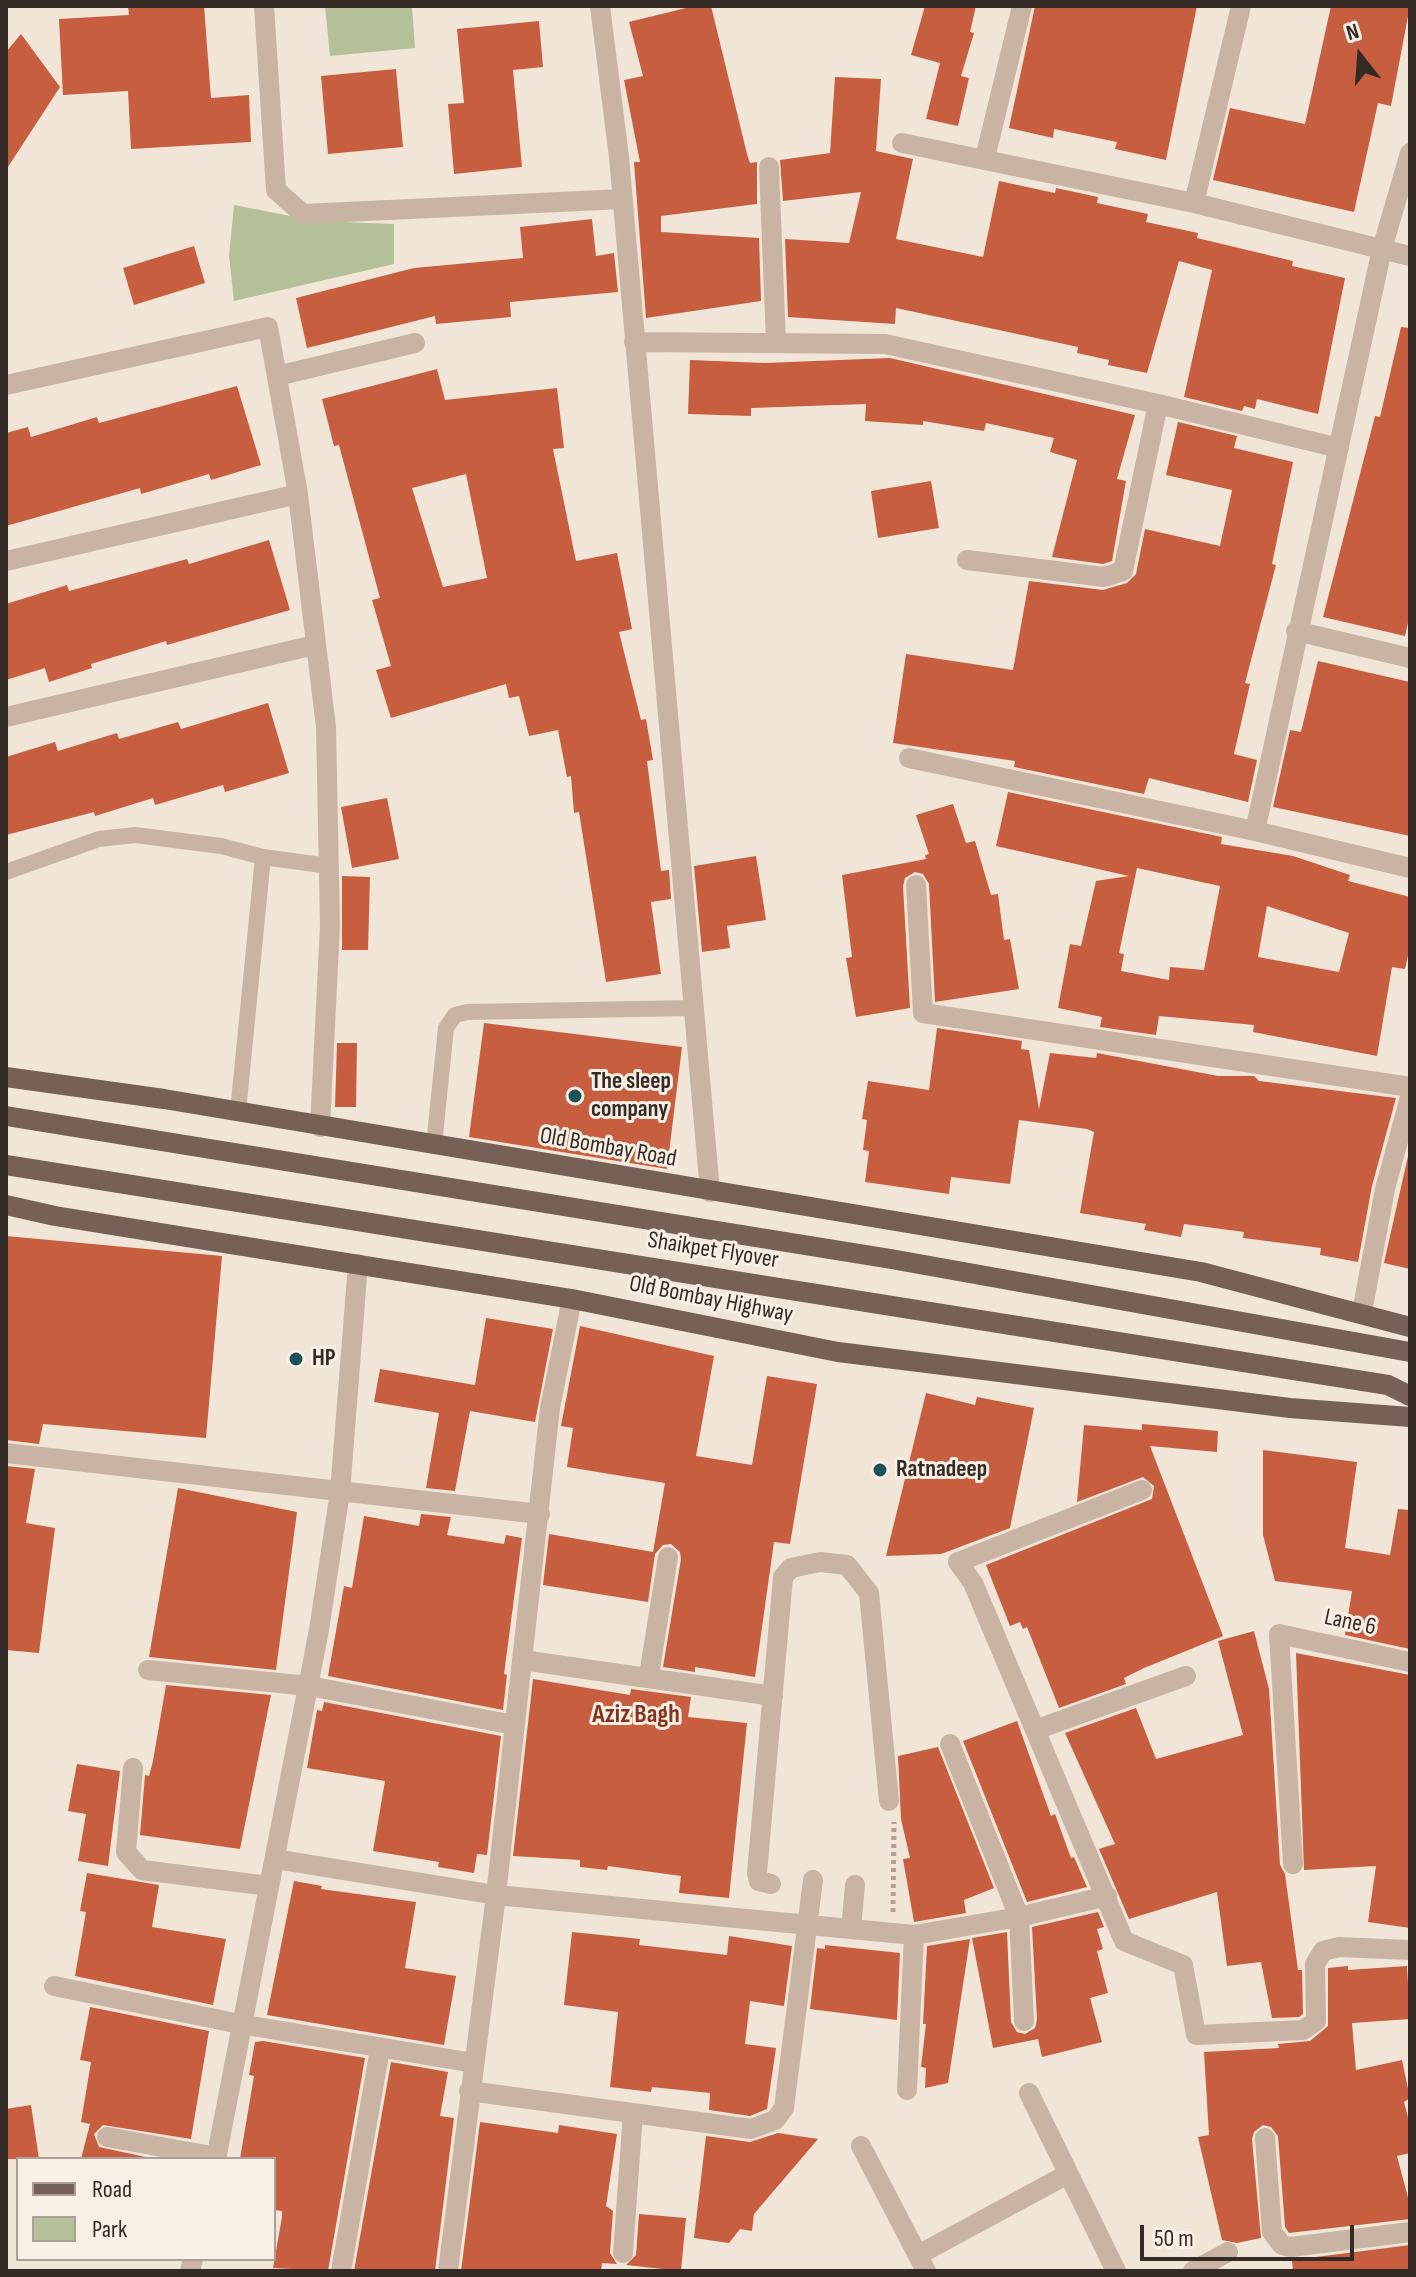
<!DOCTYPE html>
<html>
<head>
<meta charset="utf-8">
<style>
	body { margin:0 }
	#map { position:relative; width:1416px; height:2277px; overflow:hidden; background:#f1e5d8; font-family:"Sofia Sans Condensed",sans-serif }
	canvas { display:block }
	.frame { position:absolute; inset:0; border:8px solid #342a26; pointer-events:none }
	.legend { position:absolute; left:16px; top:2157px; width:260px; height:104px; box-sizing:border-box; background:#f9efe4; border:2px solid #aaa098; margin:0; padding:10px 14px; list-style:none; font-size:24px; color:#342a26 }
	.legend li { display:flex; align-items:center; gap:16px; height:40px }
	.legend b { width:40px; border:2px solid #aaa098 }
	.north { position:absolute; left:1320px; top:16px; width:80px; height:80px; -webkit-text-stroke:6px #f9efe4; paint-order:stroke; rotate:343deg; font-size:22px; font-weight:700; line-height:32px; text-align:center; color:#342a26 }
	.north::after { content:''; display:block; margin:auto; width:28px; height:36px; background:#342a26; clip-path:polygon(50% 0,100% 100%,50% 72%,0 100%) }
	.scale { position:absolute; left:1140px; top:2225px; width:214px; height:36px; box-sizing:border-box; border:4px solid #342a26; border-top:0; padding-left:10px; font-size:24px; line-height:28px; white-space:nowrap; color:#342a26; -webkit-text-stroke:6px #f9efe4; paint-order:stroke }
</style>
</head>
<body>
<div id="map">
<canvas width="1416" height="2277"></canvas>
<div class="frame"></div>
<ul class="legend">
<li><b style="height:10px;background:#776156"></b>Road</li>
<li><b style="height:22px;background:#b4c098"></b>Park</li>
</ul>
<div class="north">N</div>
<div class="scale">50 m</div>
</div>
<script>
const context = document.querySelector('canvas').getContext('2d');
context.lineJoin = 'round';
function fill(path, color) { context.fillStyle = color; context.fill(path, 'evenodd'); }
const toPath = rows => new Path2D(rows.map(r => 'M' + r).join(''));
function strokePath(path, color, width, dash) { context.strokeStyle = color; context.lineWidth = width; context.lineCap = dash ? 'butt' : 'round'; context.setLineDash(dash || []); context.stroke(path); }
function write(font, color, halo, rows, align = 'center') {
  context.font = font + ' "Sofia Sans Condensed",sans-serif'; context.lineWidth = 6; context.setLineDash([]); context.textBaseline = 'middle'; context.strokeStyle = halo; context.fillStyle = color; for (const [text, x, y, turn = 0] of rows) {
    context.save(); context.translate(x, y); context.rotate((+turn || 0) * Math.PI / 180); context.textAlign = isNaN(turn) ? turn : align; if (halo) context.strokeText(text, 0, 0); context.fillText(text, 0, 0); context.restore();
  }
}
fill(toPath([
	[325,6,412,6,415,48,330,56],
	[234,205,316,221,394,224,394,264,234,301,229,256]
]), '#b4c098');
fill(toPath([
	[128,6,204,6,211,98,249,95,251,142,131,149,128,91,63,95,59,19,129,15],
	[694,6,711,6,747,154,750,163,757,162,757,204,661,216,661,232,759,238,761,301,646,318,634,162,640,162,624,80,643,76,629,22],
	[925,6,976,6,970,32,974,33,961,76,969,78,958,126,926,119,940,63,911,55],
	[1035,6,1197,6,1166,160,1115,149,1117,142,1054,129,1053,138,1009,128],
	[1331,6,1410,6,1391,106,1378,103,1354,212,1213,180,1230,108,1305,124],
	[539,21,543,67,513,70,522,167,454,174,448,104,464,103,457,29],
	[21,34,60,87,6,170,6,52],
	[396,69,403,147,328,154,321,76],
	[835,77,881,79,876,151,913,159,896,239,983,257,999,181,1055,193,1056,188,1098,197,1097,203,1148,214,1146,222,1198,233,1197,238,1293,261,1292,266,1345,278,1318,414,1257,399,1255,409,1244,406,1242,411,1184,397,1212,270,1179,261,1147,373,1108,365,1109,360,1077,353,1078,347,896,308,895,324,788,317,785,239,849,243,861,192,783,201,780,160,830,153],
	[592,219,596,256,614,253,618,292,510,302,511,317,436,324,435,316,307,348,296,298,414,268,523,258,520,227],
	[194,246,205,283,134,305,123,268],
	[1401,327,1410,328,1410,614,1405,636,1323,617,1375,416,1380,417],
	[890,358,1135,415,1117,479,1126,481,1112,561,1103,564,1052,557,1077,460,1050,452,1054,438,986,423,984,431,923,421,923,425,865,421,866,404,751,408,751,416,688,414,690,360,765,363],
	[437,369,445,400,557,388,564,448,553,449,576,561,617,553,632,629,619,632,641,720,646,719,653,760,647,761,661,871,669,870,671,899,651,902,661,974,606,982,579,812,574,813,571,776,567,777,558,730,529,736,519,696,509,698,506,684,391,718,376,670,391,666,372,600,380,598,339,445,334,446,322,399],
	[466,474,487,578,443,587,412,488],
	[237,386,261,465,211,480,209,474,141,494,140,488,6,526,6,433,28,427,31,437,97,417,99,423],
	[1178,422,1237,436,1234,448,1293,462,1272,564,1276,565,1245,683,1250,684,1234,754,1257,760,1248,802,1149,778,1144,794,1014,767,1015,761,893,743,906,654,1013,670,1029,581,1103,590,1127,583,1136,574,1145,529,1220,546,1232,490,1166,475],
	[931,481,939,528,878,538,871,491],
	[269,540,290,610,167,645,166,641,91,664,92,668,49,682,45,668,6,680,6,604,67,585,69,591,187,559,189,564],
	[1318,661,1410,682,1410,836,1273,807,1290,730,1301,732],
	[268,703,289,773,225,792,223,785,155,805,153,798,95,816,94,812,6,835,6,757,55,742,58,751,117,733,119,739,178,722,181,729],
	[1008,792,1222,837,1221,844,1293,856,1350,875,1348,881,1410,897,1410,947,1405,969,1392,967,1377,1056,1253,1032,1254,1025,1159,1016,1156,1035,1100,1027,1102,1017,1058,1008,1070,944,1081,946,1096,881,1129,876,996,846],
	[1137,868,1220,886,1204,970,1170,967,1169,980,1121,971,1124,954,1119,953],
	[1267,906,1349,933,1339,972,1258,957],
	[387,798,399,859,352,868,341,807],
	[953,804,966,843,975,841,991,895,998,894,1004,940,1010,939,1019,989,935,1002,929,884,923,874,915,872,905,878,903,886,910,1008,856,1017,846,958,852,957,842,875,926,859,925,855,929,854,916,815],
	[756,856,766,920,727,926,730,948,702,952,694,866],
	[342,876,370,877,368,950,342,950],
	[484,1023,682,1047,667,1169,469,1137],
	[937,1028,1022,1041,1021,1049,1029,1050,1039,1109,1050,1053,1096,1058,1097,1053,1218,1076,1254,1076,1259,1081,1396,1098,1372,1186,1358,1262,1320,1255,1321,1248,1243,1238,1244,1232,1184,1224,1181,1237,1144,1230,1146,1224,1080,1213,1094,1132,1087,1129,1019,1120,1010,1184,951,1177,949,1194,865,1182,869,1151,863,1150,867,1120,862,1119,868,1081,929,1090],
	[337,1043,357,1043,356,1107,335,1107],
	[1410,1147,1410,1269,1384,1263],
	[6,1236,222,1256,206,1438,43,1424,39,1444,6,1440],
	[486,1318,553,1329,535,1422,470,1411,455,1491,426,1488,439,1413,374,1402,380,1369,475,1385],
	[580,1326,714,1356,696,1456,752,1465,767,1376,817,1384,790,1544,774,1542,755,1677,695,1667,695,1672,663,1667,681,1559,680,1552,671,1544,663,1545,655,1554,648,1602,543,1585,549,1534,653,1552,665,1483,567,1467,573,1428,561,1426],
	[926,1393,975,1405,977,1397,1034,1408,1010,1528,941,1554,886,1556],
	[1142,1424,1218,1431,1217,1452,1150,1446,1223,1636,1144,1668,1124,1678,1126,1684,1059,1708,1027,1627,1023,1629,1020,1622,1010,1626,986,1565,1152,1499,1154,1486,1143,1477,1077,1502,1084,1425,1142,1430],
	[1263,1450,1357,1462,1345,1548,1390,1555,1398,1509,1410,1510,1410,1649,1345,1635,1352,1591,1275,1581,1263,1535],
	[6,1466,35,1469,26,1523,55,1528,39,1653,6,1650],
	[178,1488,297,1512,276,1670,149,1657],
	[421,1514,451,1517,447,1535,504,1544,506,1535,522,1538,504,1674,507,1675,503,1710,328,1676,344,1586,352,1588,364,1516,419,1526],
	[1254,1631,1269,1689,1280,1865,1285,1874,1298,1970,1302,1970,1303,2014,1299,2017,1272,2018,1261,1962,1227,1966,1217,1892,1129,1919,1099,1849,1115,1844,1065,1733,1136,1708,1156,1759,1243,1735,1218,1641],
	[1296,1653,1410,1675,1410,1928,1368,1922,1376,1866,1304,1870],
	[533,1679,630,1695,631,1689,691,1697,688,1717,747,1723,729,1898,679,1893,681,1876,608,1866,607,1870,580,1867,580,1860,513,1856],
	[166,1685,271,1695,240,1849,140,1835,145,1775,149,1776,153,1761],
	[324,1702,501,1736,487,1855,477,1854,474,1873,438,1867,439,1862,373,1851,385,1781,307,1768,317,1710,322,1711],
	[1017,1721,1051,1816,1055,1814,1071,1858,1074,1857,1087,1887,1027,1902,963,1741],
	[938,1747,994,1888,964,1900,966,1913,914,1922,903,1859,910,1858,901,1819,898,1756],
	[77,1764,120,1771,108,1866,78,1861,86,1814,68,1811],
	[87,1873,159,1885,152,1927,226,1939,213,2005,75,1976,86,1912,80,1911],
	[294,1881,322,1886,321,1889,416,1902,405,1968,456,1976,444,2045,267,2015],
	[1098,1912,1104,1927,1097,1929,1103,1949,1097,1951,1108,1993,1090,1998,1102,2042,1042,2057,1038,2039,993,2048,972,1938,1007,1932,1011,2022,1017,2032,1025,2034,1035,2028,1037,2020,1032,1927],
	[572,1932,640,1939,639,1945,727,1955,729,1936,792,1946,784,2006,750,2001,745,2044,776,2048,767,2109,750,2116,709,2110,710,2093,652,2087,651,2092,610,2087,618,2012,564,2005],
	[970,1939,948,2083,925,2088,926,2068,921,2067,926,2024,923,2024,927,1946],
	[825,1945,900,1953,897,2020,810,2009,817,1948,825,1949],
	[1348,1966,1348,1970,1407,1966,1410,2019,1352,2023,1356,2070,1402,2060,1410,2098,1404,2102,1410,2125,1410,2153,1397,2156,1410,2205,1410,2219,1289,2233,1285,2227,1278,2136,1271,2127,1263,2125,1254,2132,1252,2139,1261,2238,1237,2243,1222,2240,1198,2137,1209,2135,1204,2052,1279,2048,1278,2044,1310,2041,1328,2026,1328,1968],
	[90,2007,209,2031,191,2139,103,2125,94,2134,99,2147,155,2159,81,2159,90,2124,81,2122,91,2062,80,2060],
	[263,2041,365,2058,328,2271,273,2268,282,2217,282,2211,274,2210,274,2159,240,2159,254,2076,249,2075,255,2042],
	[391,2062,448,2072,440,2116,454,2118,435,2271,354,2271],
	[31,2105,39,2159,6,2159,6,2109],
	[480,2122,558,2133,559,2125,617,2134,606,2206,613,2211,610,2253,617,2264,602,2263,601,2271,461,2271],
	[778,2133,818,2139,754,2214,752,2231,740,2229,729,2243,694,2238,706,2136,750,2142],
	[639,2214,686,2218,681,2271,626,2265,636,2255],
	[1410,2245,1410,2271,1293,2271,1292,2260]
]), '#c85e40');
strokePath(toPath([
	[893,1912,894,1822]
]), '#b59e8e', 5, [4, 4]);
strokePath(toPath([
	[263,857,329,866],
	[6,872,99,839,135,835,221,846,263,857,238,1112],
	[434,1145,446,1028,455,1015,467,1012,693,1008]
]), '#c9b4a4', 16);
strokePath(toPath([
	[264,6,276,190,303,214,623,199],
	[600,6,619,157,710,1192],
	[902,143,1194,203,1410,256],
	[985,158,1022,6],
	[769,167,776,342],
	[1194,203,1241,6],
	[634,342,885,344,1158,404,1339,448],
	[277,376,415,343],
	[6,385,268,327,298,494,326,727,330,925,320,1127],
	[967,560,1104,577,1123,571,1158,404],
	[6,561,298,494],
	[1296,631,1410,658],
	[6,717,315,645],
	[909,758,1255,831,1410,868],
	[1255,831,1382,249,1410,153],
	[916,885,923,1013,1410,1087],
	[1362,1312,1385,1189,1410,1097],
	[6,1453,540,1514],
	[1142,1490,958,1562,973,1583,1124,1941,1183,1965,1196,2035,1303,2030,1316,2021,1315,1964,1323,1951,1339,1947,1410,1950],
	[522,1660,773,1696],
	[148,1670,309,1686,514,1725],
	[649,1675,668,1557],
	[1035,1730,1186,1676],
	[950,1744,1019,1917,1024,2021],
	[133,1768,126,1852,142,1870,269,1886],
	[275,1859,496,1895,914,1935,1019,1917,1107,1896],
	[1293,1864,1279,1634,1410,1662],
	[771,1884,759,1881,757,1873,783,1577,791,1568,820,1562,847,1565,869,1593,889,1801],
	[851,1929,855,1885],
	[54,1986,240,2024,474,2063],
	[907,2090,914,1935],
	[469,2091,751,2129,775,2120,784,2108,813,1880],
	[1029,2093,1116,2271],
	[107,2137,217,2157],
	[1265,2138,1272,2232,1282,2245,1291,2247,1410,2232],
	[861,2146,926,2271],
	[216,2159,319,1630,340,1492,358,1264],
	[623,2253,633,2113],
	[918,2255,1068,2174],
	[190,2271,193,2259],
	[341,2271,380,2049],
	[448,2271,496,1895,550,1408,572,1299],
	[1193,2271,1228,2252]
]), '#c9b4a4', 20);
strokePath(toPath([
	[6,1077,164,1099,1201,1272,1410,1327],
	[6,1116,891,1259,1410,1352],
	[6,1165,1388,1385,1410,1396],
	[6,1205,55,1216,572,1299,838,1352,1290,1408,1410,1417]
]), '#776156', 20);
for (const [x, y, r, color] of [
	[575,1096,8,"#1b5356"],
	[296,1359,8,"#1b5356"],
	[880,1470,8,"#1b5356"]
]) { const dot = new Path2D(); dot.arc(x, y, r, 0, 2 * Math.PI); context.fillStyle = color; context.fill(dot); strokePath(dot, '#f9efe4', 3); }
write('bold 24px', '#342a26', '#f9efe4', [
	["The sleep",591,1082],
	["company",591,1110],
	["HP",312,1359],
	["Ratnadeep",896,1470]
], 'left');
write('24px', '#342a26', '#f9efe4', [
	["Old Bombay Road",608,1148,10],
	["Shaikpet Flyover",713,1251,9],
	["Old Bombay Highway",711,1300,11],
	["Lane 6",1350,1623,12]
]);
write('bold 26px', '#84341e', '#f9efe4', [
	["Aziz Bagh",636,1715]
]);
</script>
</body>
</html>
